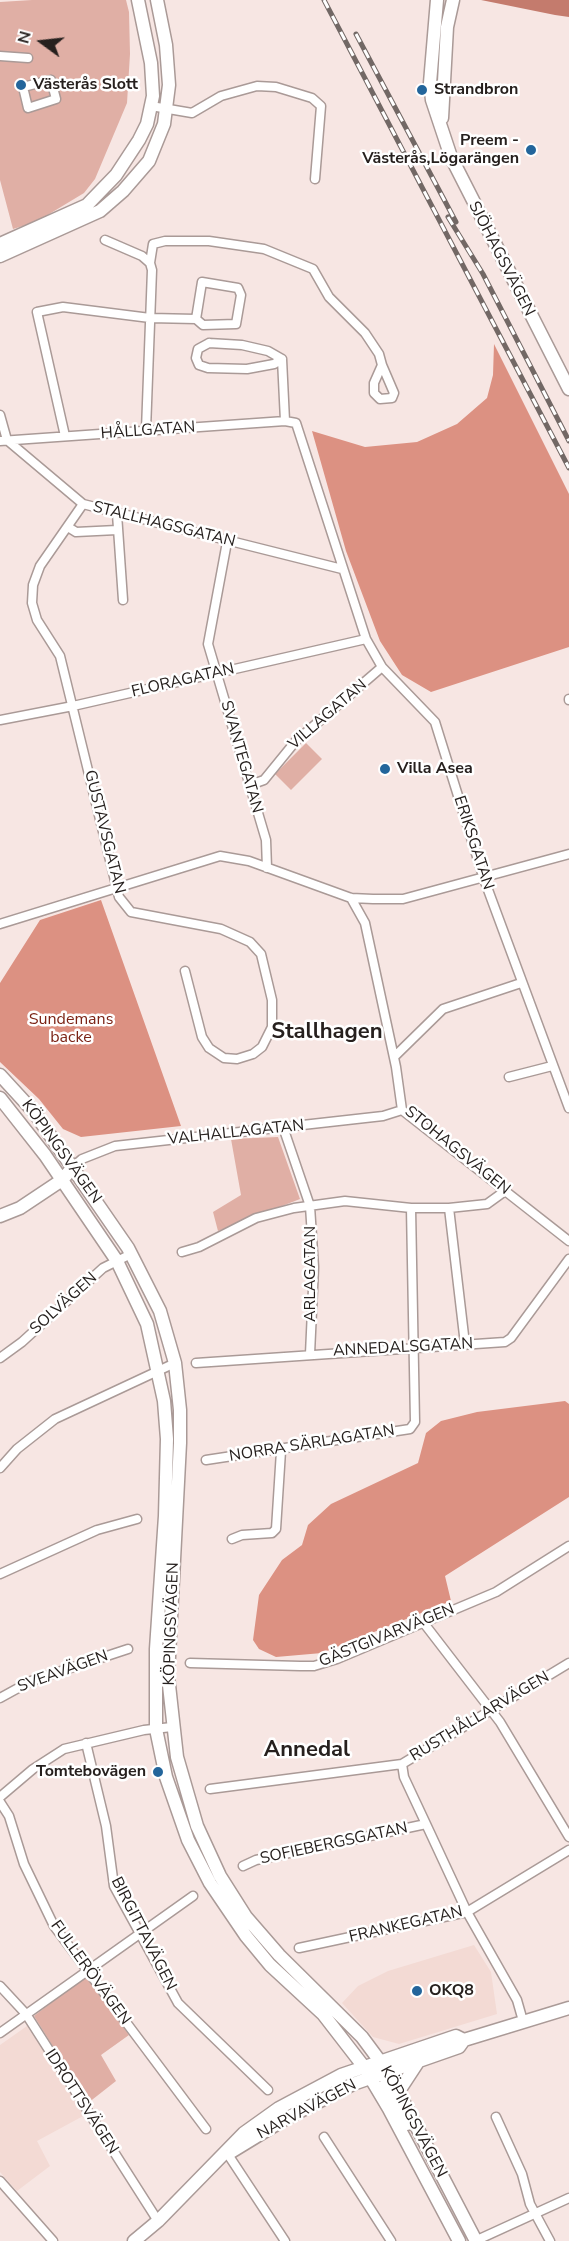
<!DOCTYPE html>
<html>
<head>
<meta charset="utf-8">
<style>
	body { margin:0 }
	#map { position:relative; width:569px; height:2241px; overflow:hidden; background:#f7e6e3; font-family:"Nunito Sans",sans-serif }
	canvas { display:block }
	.north { position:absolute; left:12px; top:12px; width:60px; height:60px; -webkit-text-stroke:4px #fff; paint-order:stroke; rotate:285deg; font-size:16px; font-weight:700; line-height:24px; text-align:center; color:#26201e }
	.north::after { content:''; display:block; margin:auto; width:21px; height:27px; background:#26201e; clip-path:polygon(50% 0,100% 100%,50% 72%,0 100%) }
</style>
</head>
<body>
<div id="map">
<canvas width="569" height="2241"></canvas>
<div class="north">N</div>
</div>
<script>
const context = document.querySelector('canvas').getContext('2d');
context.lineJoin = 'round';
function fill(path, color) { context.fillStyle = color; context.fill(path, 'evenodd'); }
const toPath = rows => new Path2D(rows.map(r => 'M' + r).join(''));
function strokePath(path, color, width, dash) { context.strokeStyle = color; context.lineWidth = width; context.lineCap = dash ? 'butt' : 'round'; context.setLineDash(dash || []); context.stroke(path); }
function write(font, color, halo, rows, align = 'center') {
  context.font = font + ' "Nunito Sans",sans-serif'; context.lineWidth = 5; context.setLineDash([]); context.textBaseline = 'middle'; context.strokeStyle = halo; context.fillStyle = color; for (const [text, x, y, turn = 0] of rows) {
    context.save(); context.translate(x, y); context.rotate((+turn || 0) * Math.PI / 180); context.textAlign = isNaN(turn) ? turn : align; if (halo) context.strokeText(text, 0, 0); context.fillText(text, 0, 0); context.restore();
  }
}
fill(toPath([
	[474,1945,491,1972,497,2014,399,2044,373,2037,342,2003,358,1986,388,1971],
	[27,2026,85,2115,37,2141,50,2166,17,2191,0,2172,0,2045]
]), '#f3dad4');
fill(toPath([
	[32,0,126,0,129,12,130,54,127,103,95,179,84,193,36,222,13,229,0,180,0,2],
	[306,743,322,759,291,790,275,774],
	[278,1137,300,1199,218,1231,213,1212,241,1195,231,1139],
	[86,1976,129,2035,101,2055,116,2081,88,2103,34,2016]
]), '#e0afa5');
fill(toPath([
	[494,344,569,494,569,647,431,692,402,675,380,641,346,551,312,431,365,447,417,442,457,424,487,398,493,375],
	[101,900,181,1126,81,1137,63,1129,39,1099,0,1062,0,983,40,920],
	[565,1401,569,1404,569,1497,445,1576,451,1601,322,1653,276,1657,259,1649,253,1640,259,1595,282,1560,302,1545,308,1525,331,1504,418,1463,426,1433,441,1421,477,1412]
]), '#dc9182');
fill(toPath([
	[481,0,569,0,569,17,555,15]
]), '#c47b6d');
const street = toPath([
	[0,56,28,58],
	[51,80,56,99,28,108,23,87,51,80],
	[151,106,192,113,221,96,257,86,276,87,312,98,321,106,315,179],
	[105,240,142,256,150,263,152,270,146,430],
	[150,263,153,244,165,241,209,241,264,249,313,269,329,297,365,333,379,354,382,365,374,383,374,393,380,399,392,398,394,393,382,365],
	[209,343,242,345,268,351,282,359,274,364,247,369,208,368,199,365,196,358,198,349,209,343],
	[282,359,285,421],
	[0,415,7,440,83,504,342,569],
	[65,436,37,312,63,307,150,318,196,319,202,282,238,288,241,295,236,324,203,325,196,319],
	[0,441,285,421,296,423,366,639,382,667,435,722,484,879,569,1108],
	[83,504,40,566,33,585,32,603,37,620,60,656,119,897,131,912,221,929,250,942,261,954,272,1000,272,1027,262,1047,253,1054,237,1059,224,1058,209,1048,202,1037,185,971],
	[117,514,123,600],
	[68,527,76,532,117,530],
	[227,542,208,644,266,840,267,868],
	[569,699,569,700],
	[0,720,73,706,366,639],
	[250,785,264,780,295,742,382,667],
	[351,898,365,923,396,1067,402,1110,569,1241],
	[0,924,220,856,249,861,351,898,373,899,403,899,569,854],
	[394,1057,443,1009,521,983],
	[509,1077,552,1066],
	[283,1127,310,1206,314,1267,310,1354],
	[74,1166,82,1159,115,1146,383,1116,402,1110],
	[449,1208,465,1344],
	[182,1252,199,1247,256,1218,294,1208,345,1201,411,1208,449,1208,487,1204,505,1191],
	[0,1358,22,1342,103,1268,131,1254],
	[196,1363,505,1342,511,1338,569,1259],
	[206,1460,410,1429,415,1422,411,1208],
	[0,1468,17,1449,55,1419,175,1363],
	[232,1539,242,1535,272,1533,276,1529,281,1451],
	[0,1574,97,1530,137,1519],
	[423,1622,500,1722,569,1837],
	[190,1663,300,1666,314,1666,337,1659,496,1592,569,1546],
	[0,1698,31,1681,128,1649],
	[86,1743,106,1826,114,1886,178,2003,268,2090],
	[402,1764,404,1777,426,1824,467,1912,517,2000,523,2021],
	[210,1789,402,1764,569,1663],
	[0,1797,33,1769,64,1749,144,1730,172,1727],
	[0,1802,9,1816,24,1864,54,1926,206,2129],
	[243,1866,256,1860,426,1824],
	[299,1948,467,1912,569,1850],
	[0,1986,26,2014,158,2221],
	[0,2033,193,1896],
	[496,2117,522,2174,530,2204,550,2241],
	[324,2137,391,2241],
	[227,2153,285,2241],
	[0,2181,53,2241],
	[475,2241,569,2198]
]);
const secondary = toPath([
	[437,0,430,83,432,100,451,157,569,389],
	[442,118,447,27,453,0],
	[0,244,87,205,116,175,139,140,147,124,153,96,151,63,138,0],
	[0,256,100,211,123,191,149,161,164,124,169,85,166,45,157,0],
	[0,1075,34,1112,128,1248,160,1311,175,1363,180,1410,180,1443,168,1676,177,1757,197,1826,220,1876,246,1917,279,1955,362,2037,388,2072,476,2241],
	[0,1098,45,1155,117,1261,147,1324,164,1401,167,1439,165,1516,156,1649,156,1729,166,1777,188,1840,210,1883,246,1936,270,1965,323,2014,364,2067,389,2109,459,2241],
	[0,1216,20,1208,62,1180,74,1166],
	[386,2083,407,2124],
	[399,2091,418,2062],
	[231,2152,285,2119,353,2084,459,2047,464,2040,569,2008],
	[134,2241,158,2221,244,2133,279,2108,341,2075,456,2036,464,2040]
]);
strokePath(street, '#aa9a97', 11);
strokePath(secondary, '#aa9a97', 15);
strokePath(street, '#fff', 8);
strokePath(secondary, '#fff', 12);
const rail = toPath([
	[324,0,569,468],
	[356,34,456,222],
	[448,217,483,274,569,441]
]);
strokePath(rail, '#726865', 5);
strokePath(rail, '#fff', 3, [9]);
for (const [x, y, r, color] of [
	[21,85,6,"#23659b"],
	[422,90,6,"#23659b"],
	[531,150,6,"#23659b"],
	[385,769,6,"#23659b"],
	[158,1772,6,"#23659b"],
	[417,1991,6,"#23659b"]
]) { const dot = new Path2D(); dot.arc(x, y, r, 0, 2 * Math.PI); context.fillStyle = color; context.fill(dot); strokePath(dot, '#fff', 2); }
write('bold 16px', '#26201e', '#fff', [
	["Västerås Slott",33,85],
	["Strandbron",434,90],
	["Preem -",519,141,"right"],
	["Västerås,Lögarängen",519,159,"right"],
	["Villa Asea",397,769],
	["Tomtebovägen",146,1772,"right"],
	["OKQ8",429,1991]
], 'left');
write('16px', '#26201e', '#fff', [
	["SJÖHAGSVÄGEN",501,259,63],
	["HÅLLGATAN",148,431,-4],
	["STALLHAGSGATAN",164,525,14],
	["FLORAGATAN",183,681,-13],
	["VILLAGATAN",328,715,-41],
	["SVANTEGATAN",241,757,74],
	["GUSTAVSGATAN",104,832,76],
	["ERIKSGATAN",473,843,72],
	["VALHALLAGATAN",236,1133,-6],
	["STOHAGSVÄGEN",457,1151,39],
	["KÖPINGSVÄGEN",61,1152,54],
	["ARLAGATAN",311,1274,-90],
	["SOLVÄGEN",64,1304,-42],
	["ANNEDALSGATAN",403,1348,-3],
	["NORRA SÄRLAGATAN",312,1444,-9],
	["KÖPINGSVÄGEN",172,1624,-88],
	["GÄSTGIVARVÄGEN",387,1636,-22],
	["SVEAVÄGEN",63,1672,-20],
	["RUSTHÅLLARVÄGEN",480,1717,-31],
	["SOFIEBERGSGATAN",334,1844,-12],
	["FRANKEGATAN",406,1925,-13],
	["BIRGITTAVÄGEN",143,1934,63],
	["FULLERÖVÄGEN",90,1973,54],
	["IDROTTSVÄGEN",81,2102,57],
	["NARVAVÄGEN",307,2110,-28],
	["KÖPINGSVÄGEN",413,2122,62]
]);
write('16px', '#7b2315', '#fff', [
	["Sundemans",71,1020],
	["backe",71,1038]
]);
write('bold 22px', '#26201e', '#fff', [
	["Stallhagen",327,1033],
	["Annedal",307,1751]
]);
</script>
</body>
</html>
